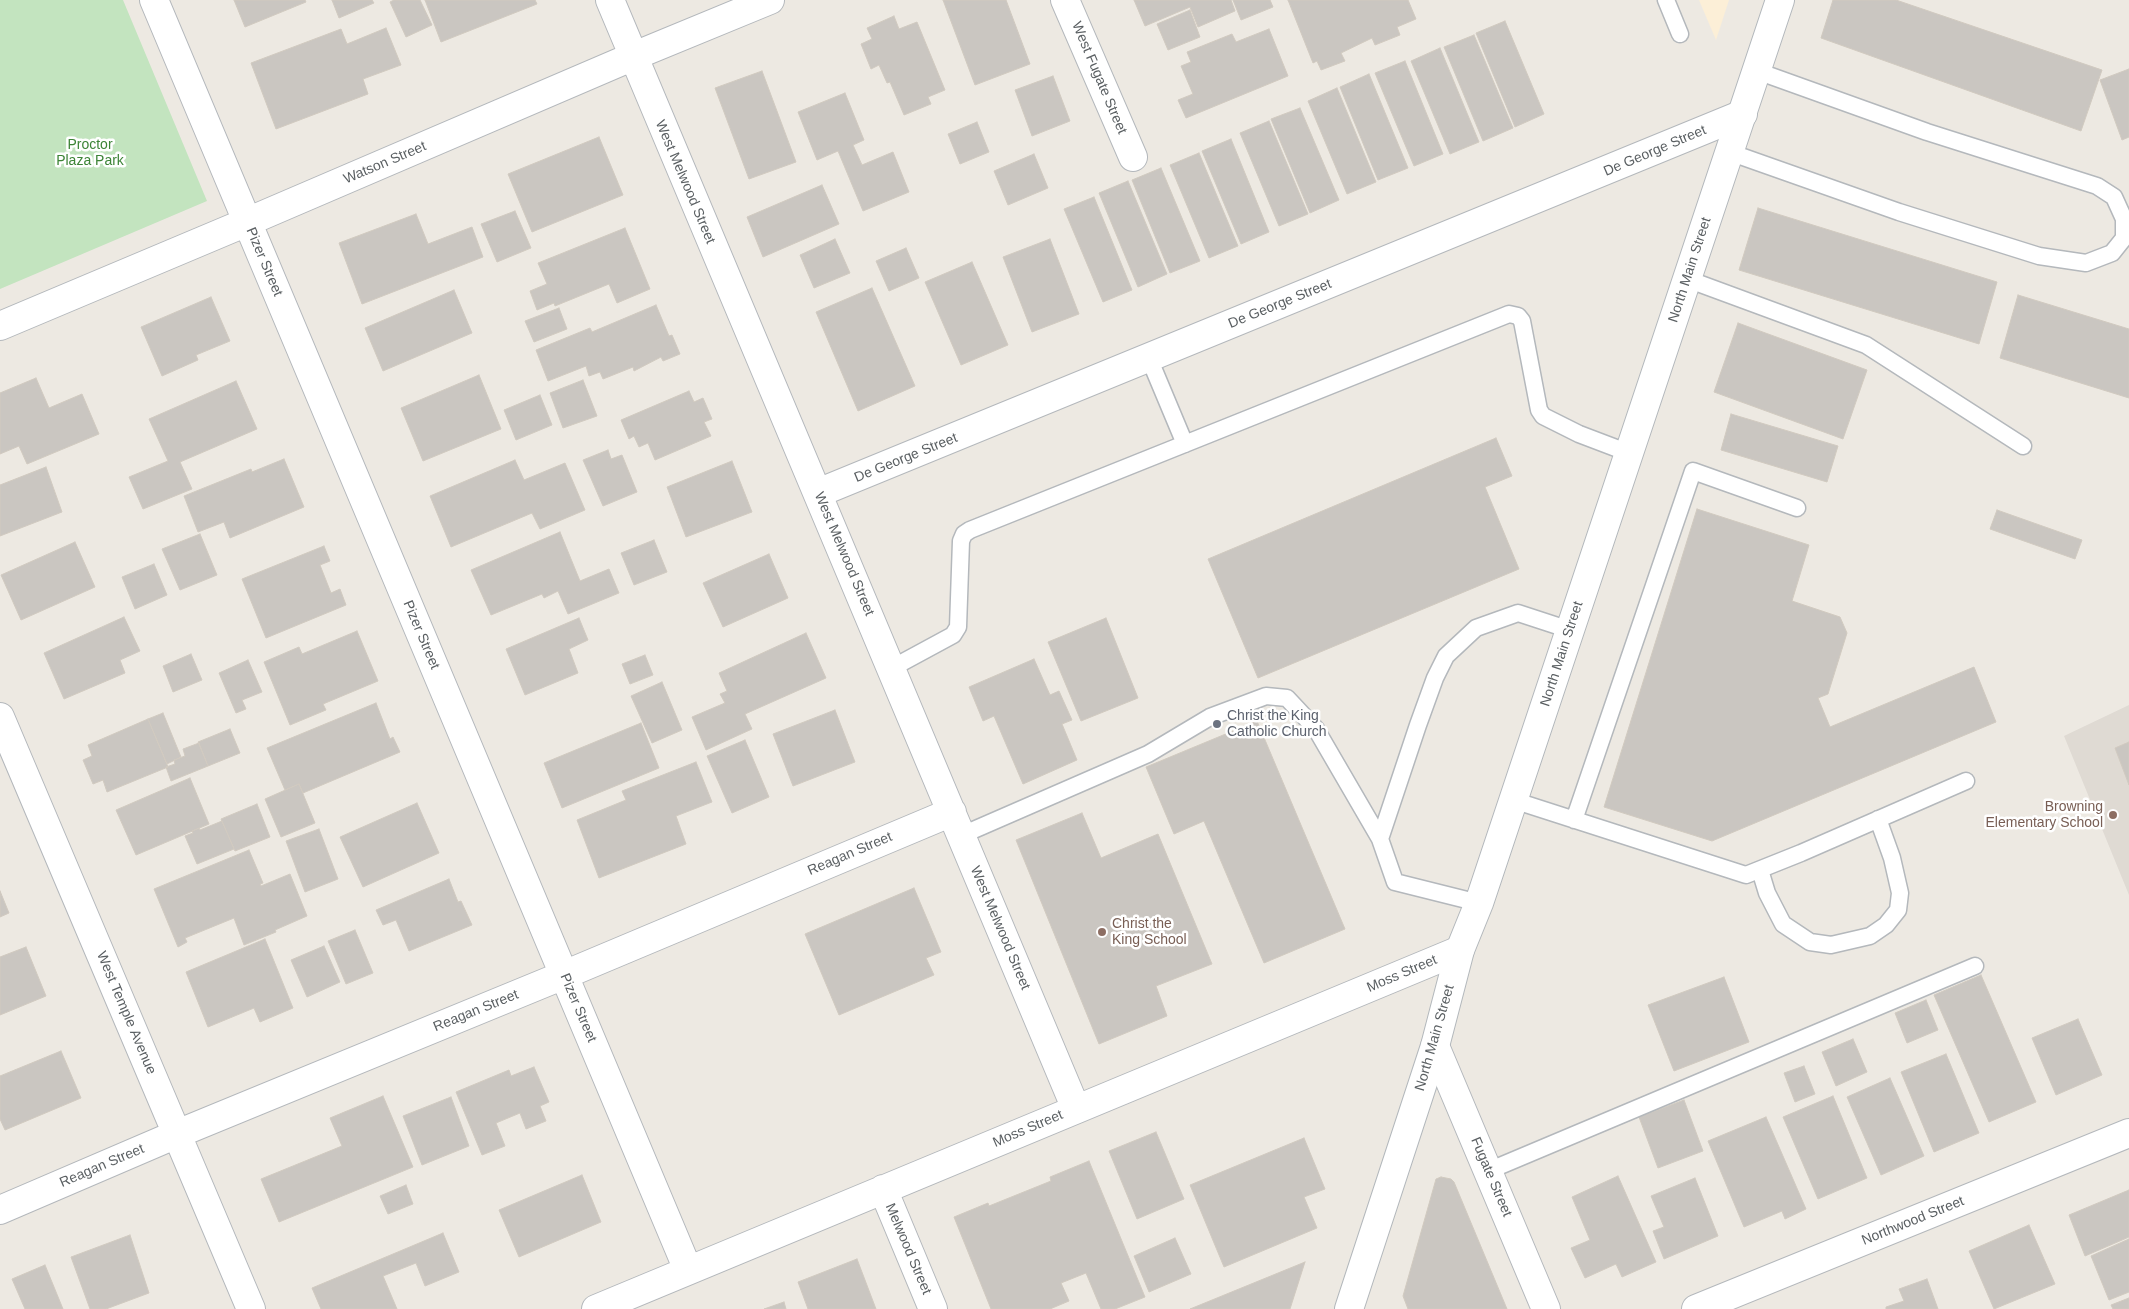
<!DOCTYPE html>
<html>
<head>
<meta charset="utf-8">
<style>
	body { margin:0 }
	canvas { display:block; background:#ede9e2 }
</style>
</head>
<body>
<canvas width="2129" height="1309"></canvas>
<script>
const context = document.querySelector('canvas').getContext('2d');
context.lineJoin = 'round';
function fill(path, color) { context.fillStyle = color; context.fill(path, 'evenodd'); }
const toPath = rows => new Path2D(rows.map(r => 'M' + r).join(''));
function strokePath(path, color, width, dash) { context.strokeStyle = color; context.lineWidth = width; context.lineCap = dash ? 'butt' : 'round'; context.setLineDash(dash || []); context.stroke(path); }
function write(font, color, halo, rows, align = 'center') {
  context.font = font + ' Helvetica,sans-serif'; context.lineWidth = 5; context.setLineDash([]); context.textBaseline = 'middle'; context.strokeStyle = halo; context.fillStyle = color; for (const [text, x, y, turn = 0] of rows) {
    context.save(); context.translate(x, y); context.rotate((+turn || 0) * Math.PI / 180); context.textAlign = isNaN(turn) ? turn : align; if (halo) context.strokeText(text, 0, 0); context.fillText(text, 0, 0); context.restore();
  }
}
fill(toPath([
	[1699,0,1729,0,1716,40]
]), '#fcefd7');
fill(toPath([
	[2129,705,2129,895,2064,736]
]), '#dfdad3');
fill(toPath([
	[0,0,123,0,207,201,0,289]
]), '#c3e4bf');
const building = toPath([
	[234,0,305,0,306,2,245,27,234,0],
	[332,0,372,0,374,3,339,18,332,0],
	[394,0,420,0,432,25,406,37,390,2,394,0],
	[425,0,535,0,537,4,441,42,425,0],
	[943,0,1006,0,1030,64,975,85,943,0],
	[1134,0,1231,0,1235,11,1198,27,1190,7,1145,26,1134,0],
	[1233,0,1270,0,1273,7,1241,20,1233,0],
	[1288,0,1408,0,1416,19,1397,27,1400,35,1375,45,1372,38,1341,53,1345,61,1321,70,1317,61,1313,63,1288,0],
	[1833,0,1896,0,2102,70,2081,131,1821,38,1833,0],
	[1190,10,1200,37,1168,50,1157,24,1190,10],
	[894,16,899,29,917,22,945,90,928,97,931,104,904,115,890,82,887,83,879,65,871,69,861,44,872,39,867,28,894,16],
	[1505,21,1544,114,1515,127,1476,33,1505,21],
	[386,28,401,65,363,79,368,94,276,129,251,63,341,29,347,44,386,28],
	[1269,29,1288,76,1186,118,1178,100,1193,94,1181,66,1191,62,1187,52,1232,34,1236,42,1269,29],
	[1474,35,1513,128,1483,141,1444,47,1474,35],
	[1440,48,1479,142,1450,154,1411,61,1440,48],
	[1405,61,1443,154,1414,166,1375,73,1405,61],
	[2129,69,2129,137,2122,140,2100,80,2129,69],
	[762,71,796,162,749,179,715,88,762,71],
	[1369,74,1408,168,1378,180,1340,87,1369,74],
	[1053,76,1070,121,1032,136,1015,90,1053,76],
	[1337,88,1376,182,1347,194,1308,101,1337,88],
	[845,93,864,140,853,145,862,165,893,152,909,192,863,211,838,151,817,160,798,112,845,93],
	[1300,108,1339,200,1310,213,1271,119,1300,108],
	[1269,121,1308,214,1279,226,1240,133,1269,121],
	[977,122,989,152,960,164,948,134,977,122],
	[599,137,623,195,532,232,508,174,599,137],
	[1231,139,1269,232,1241,244,1202,151,1231,139],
	[1199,153,1238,246,1209,258,1170,165,1199,153],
	[1034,154,1048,188,1008,205,994,171,1034,154],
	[1161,168,1200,261,1170,273,1132,180,1161,168],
	[1128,181,1167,274,1138,287,1099,193,1128,181],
	[822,185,839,224,763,257,747,217,822,185],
	[1094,197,1132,290,1103,302,1064,209,1094,197],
	[1758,208,1997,282,1979,344,1739,270,1758,208],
	[515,211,531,248,497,262,481,224,515,211],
	[416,214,428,244,472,227,483,257,362,304,339,243,416,214],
	[625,228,650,289,617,303,609,284,555,306,554,303,537,310,530,291,547,284,538,263,625,228],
	[835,239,850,273,814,288,800,255,835,239],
	[1050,239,1079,314,1032,332,1003,257,1050,239],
	[906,248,919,278,889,291,876,261,906,248],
	[972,262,1008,345,961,365,925,282,972,262],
	[872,288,915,386,858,411,816,312,872,288],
	[454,290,472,333,383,371,365,328,454,290],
	[2018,295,2129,329,2129,398,2000,358,2018,295],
	[211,297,230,341,196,355,198,360,162,376,141,327,211,297],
	[656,305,669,336,672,335,680,354,663,361,661,357,634,371,633,367,603,379,600,372,589,376,586,366,548,381,536,350,590,328,592,332,656,305],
	[559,308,567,329,534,342,525,321,559,308],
	[1738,323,1867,370,1843,439,1714,392,1738,323],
	[479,375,501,429,423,461,401,408,479,375],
	[36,378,49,408,82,394,99,434,27,464,19,446,0,454,0,393,36,378],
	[583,380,597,416,563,428,550,393,583,380],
	[236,381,257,429,180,462,192,489,143,509,129,477,168,461,149,419,236,381],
	[689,391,694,402,703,398,712,419,704,422,711,436,655,460,648,443,639,447,634,436,629,439,621,420,689,391],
	[540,395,552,425,516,440,504,410,540,395],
	[1731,414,1838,446,1827,482,1721,450,1731,414],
	[1496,438,1512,476,1485,487,1519,569,1258,678,1208,559,1496,438],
	[608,450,611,459,622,455,637,492,603,506,583,460,608,450],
	[284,459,304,507,230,538,224,522,198,532,184,496,251,469,252,472,284,459],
	[515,460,524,480,565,463,585,510,540,529,532,513,451,547,430,496,515,460],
	[732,461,752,512,686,537,667,487,732,461],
	[46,467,62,512,0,536,0,485,46,467],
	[1697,509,1809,545,1792,601,1840,617,1847,633,1828,694,1818,698,1830,727,1974,667,1996,722,1712,841,1604,807,1697,509],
	[1997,510,2082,540,2075,559,1990,529,1997,510],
	[560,532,580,581,609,569,619,593,568,614,558,591,544,598,542,594,491,615,471,570,560,532],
	[200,534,217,575,180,590,162,549,200,534],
	[654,540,667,572,634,585,621,553,654,540],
	[75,542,95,587,21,620,1,575,75,542],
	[324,546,330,561,320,565,331,593,340,589,346,605,266,638,242,579,324,546],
	[769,554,788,598,723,627,703,583,769,554],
	[154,564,167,595,135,609,122,577,154,564],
	[124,617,140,651,120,660,125,673,64,699,44,653,124,617],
	[579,618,588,640,569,649,578,673,525,695,506,649,579,618],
	[1106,618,1138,698,1081,721,1048,642,1106,618],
	[357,631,378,681,323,704,326,710,290,725,264,662,299,647,302,654,357,631],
	[806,633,826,678,745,714,752,729,706,750,692,717,725,703,720,694,727,691,719,673,806,633],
	[191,654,202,680,173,692,163,666,191,654],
	[645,655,653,675,630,684,622,664,645,655],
	[1034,659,1050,695,1059,691,1072,720,1062,724,1077,760,1023,784,994,716,983,721,969,687,1034,659],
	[248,660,262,692,242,700,246,709,236,713,219,673,248,660],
	[662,682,682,730,652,743,631,696,662,682],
	[376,703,390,739,393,737,400,752,303,793,299,784,285,790,267,748,376,703],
	[835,710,855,762,793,786,773,734,835,710],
	[163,713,181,757,167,764,148,719,163,713],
	[148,719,168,767,107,792,103,780,93,784,83,760,92,756,88,745,148,719],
	[1257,721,1345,929,1264,963,1204,821,1174,834,1146,767,1257,721],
	[641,723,659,768,562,808,544,763,641,723],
	[230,729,240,753,208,766,198,742,230,729],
	[745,740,769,797,732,813,707,756,745,740],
	[2129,742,2129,785,2115,748,2129,742],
	[199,743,208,766,171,781,166,767,175,764,174,760,185,756,183,749,199,743],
	[696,762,712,802,676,816,686,844,599,878,577,820,626,800,622,791,696,762],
	[190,778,209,824,136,855,116,810,190,778],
	[299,784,315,823,281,837,265,799,299,784],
	[417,803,439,853,363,887,340,837,417,803],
	[257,804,270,837,235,851,221,819,257,804],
	[1082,813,1101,858,1158,834,1212,964,1156,986,1167,1016,1099,1044,1016,840,1082,813],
	[222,821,234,849,197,864,185,836,193,833,192,831,199,828,200,830,222,821],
	[319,829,338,879,305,892,286,841,319,829],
	[249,850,263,883,260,884,261,886,290,874,307,916,275,930,276,932,244,945,234,918,185,938,187,942,178,947,154,889,249,850],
	[449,879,458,902,461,901,472,925,409,951,396,920,383,925,376,910,449,879],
	[914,888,941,952,926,958,934,975,839,1015,805,934,914,888],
	[0,891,9,913,0,917,0,891],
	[355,930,373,973,346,984,328,941,355,930],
	[265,939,293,1008,260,1022,254,1008,208,1027,186,972,265,939],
	[324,946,340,982,307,997,291,960,324,946],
	[26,947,46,996,0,1015,0,957,26,947],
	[1981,975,2036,1102,1989,1122,1934,995,1981,975],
	[1724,977,1749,1042,1674,1071,1648,1005,1724,977],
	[1926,1000,1938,1030,1907,1043,1895,1013,1926,1000],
	[2078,1019,2102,1075,2056,1095,2032,1038,2078,1019],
	[1853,1039,1867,1072,1836,1086,1822,1052,1853,1039],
	[61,1051,81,1098,5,1130,0,1119,0,1076,61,1051],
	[1946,1054,1979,1133,1934,1152,1901,1072,1946,1054],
	[1804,1066,1815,1094,1795,1102,1784,1073,1804,1066],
	[534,1067,549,1102,540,1106,546,1121,526,1129,520,1113,496,1123,505,1146,482,1155,456,1092,509,1070,511,1076,534,1067],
	[1890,1078,1924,1156,1881,1175,1847,1097,1890,1078],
	[383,1096,413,1167,279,1222,261,1179,342,1146,330,1118,383,1096],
	[1833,1096,1867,1178,1818,1199,1783,1117,1833,1096],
	[451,1097,469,1146,422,1165,403,1116,451,1097],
	[1684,1100,1703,1151,1658,1168,1639,1117,1684,1100],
	[1766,1117,1806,1209,1785,1219,1782,1211,1744,1227,1708,1141,1766,1117],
	[1156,1132,1184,1199,1137,1219,1109,1151,1156,1132],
	[1304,1138,1325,1189,1304,1197,1317,1228,1224,1267,1190,1185,1304,1138],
	[1089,1161,1145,1297,1115,1309,1101,1309,1086,1273,1061,1283,1069,1301,1050,1309,991,1309,954,1217,988,1203,989,1206,1051,1181,1050,1177,1089,1161],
	[582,1175,601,1222,519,1257,499,1210,582,1175],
	[1618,1176,1656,1262,1622,1277,1616,1264,1585,1278,1571,1248,1590,1240,1572,1197,1618,1176],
	[1441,1177,1451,1179,1454,1182,1507,1309,1408,1309,1403,1296,1436,1179,1441,1177],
	[1695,1178,1718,1236,1664,1259,1653,1231,1664,1227,1651,1196,1695,1178],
	[406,1185,413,1204,388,1214,380,1196,406,1185],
	[2129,1190,2129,1237,2085,1256,2069,1215,2129,1190],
	[2029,1225,2055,1284,1994,1309,1969,1251,2029,1225],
	[443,1233,459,1272,425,1286,416,1263,383,1276,397,1309,321,1309,312,1288,443,1233],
	[130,1235,149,1293,106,1309,90,1309,71,1257,130,1235],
	[1175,1238,1191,1274,1149,1292,1134,1256,1175,1238],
	[2129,1239,2129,1292,2109,1300,2091,1256,2129,1239],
	[857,1259,876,1309,808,1309,798,1282,857,1259],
	[1305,1262,1290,1309,1190,1309,1305,1262],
	[45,1265,63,1309,25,1309,12,1279,45,1265],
	[1927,1279,1938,1309,1886,1309,1886,1307,1904,1301,1899,1289,1927,1279],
	[2129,1298,2129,1309,2113,1309,2111,1305,2129,1298],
	[784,1302,786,1309,764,1309,784,1302]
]);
fill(building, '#cac6c1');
strokePath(building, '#d1cac0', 1);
const service = toPath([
	[1666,0,1680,34],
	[1729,152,1899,212,2039,256,2086,263,2112,253,2124,238,2124,219,2114,197,2097,186,1927,132,1757,71],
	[1687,279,1866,345,2023,446],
	[1149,358,1185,444],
	[892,668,953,635,958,627,961,541,964,534,970,530,1509,314,1518,316,1522,321,1539,410,1543,416,1579,434,1629,453],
	[1513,800,1746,875,1801,853,1966,781],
	[1574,820,1693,471,1797,508],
	[962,835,1148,754,1210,717,1266,696,1287,698,1316,729,1380,839],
	[1760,870,1767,893,1783,924,1810,942,1831,945,1870,936,1886,925,1898,910,1900,893,1892,858,1878,819],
	[1479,903,1395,882,1380,839,1418,725,1435,678,1446,656,1476,628,1518,613,1570,630],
	[1488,1171,1975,966]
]);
const minor = toPath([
	[154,0,688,1270],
	[610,0,1076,1109],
	[1065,0,1133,157],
	[0,326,247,222,634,56,770,0],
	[818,493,1743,114],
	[0,717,251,1309],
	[1435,1046,1546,1309],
	[883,1189,933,1309],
	[0,1210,177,1134,564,975,952,812],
	[596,1309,1460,950]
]);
const tertiary = toPath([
	[1696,1309,2129,1133]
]);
const secondary = toPath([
	[1349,1309,1435,1046,1460,950,1479,903,1780,0]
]);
strokePath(service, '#b4b8bc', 19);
strokePath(minor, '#b4b8bc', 30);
strokePath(tertiary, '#b4b8bc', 30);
strokePath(secondary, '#b3b8bc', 30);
strokePath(service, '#fff', 16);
strokePath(minor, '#fff', 28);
strokePath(tertiary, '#fff', 28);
strokePath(secondary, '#fff', 28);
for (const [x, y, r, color] of [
	[1217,724,5,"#6b7280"],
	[2113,815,5,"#8d6e63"],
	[1102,932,5,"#8d6e63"]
]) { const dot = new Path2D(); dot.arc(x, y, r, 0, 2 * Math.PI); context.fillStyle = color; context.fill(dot); strokePath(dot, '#fff', 2); }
write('14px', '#5a5f62', '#fff', [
	["West Fugate Street",1099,78,67],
	["De George Street",1655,151,-23],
	["Watson Street",385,163,-23],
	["West Melwood Street",685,182,67],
	["Pizer Street",264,262,67],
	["North Main Street",1690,270,-72],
	["De George Street",1280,304,-22],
	["De George Street",906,458,-22],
	["West Melwood Street",844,554,67],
	["Pizer Street",421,635,67],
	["North Main Street",1562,654,-72],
	["Reagan Street",850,854,-23],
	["West Melwood Street",1000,928,67],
	["Moss Street",1402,974,-23],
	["Pizer Street",578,1008,67],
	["Reagan Street",476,1011,-22],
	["West Temple Avenue",126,1013,67],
	["North Main Street",1435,1038,-74],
	["Moss Street",1028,1129,-23],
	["Reagan Street",102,1166,-23],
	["Fugate Street",1491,1177,67],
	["Northwood Street",1913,1221,-22],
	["Melwood Street",908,1249,67]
]);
write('14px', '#3d8437', '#fff', [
	["Proctor",90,145],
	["Plaza Park",90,161]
]);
write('14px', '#5b616d', '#fff', [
	["Christ the King",1227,716],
	["Catholic Church",1227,732]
], 'left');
write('14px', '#785e54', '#fff', [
	["Browning",2103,807],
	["Elementary School",2103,823],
	["Christ the",1112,924,"left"],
	["King School",1112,940,"left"]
], 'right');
</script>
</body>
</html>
